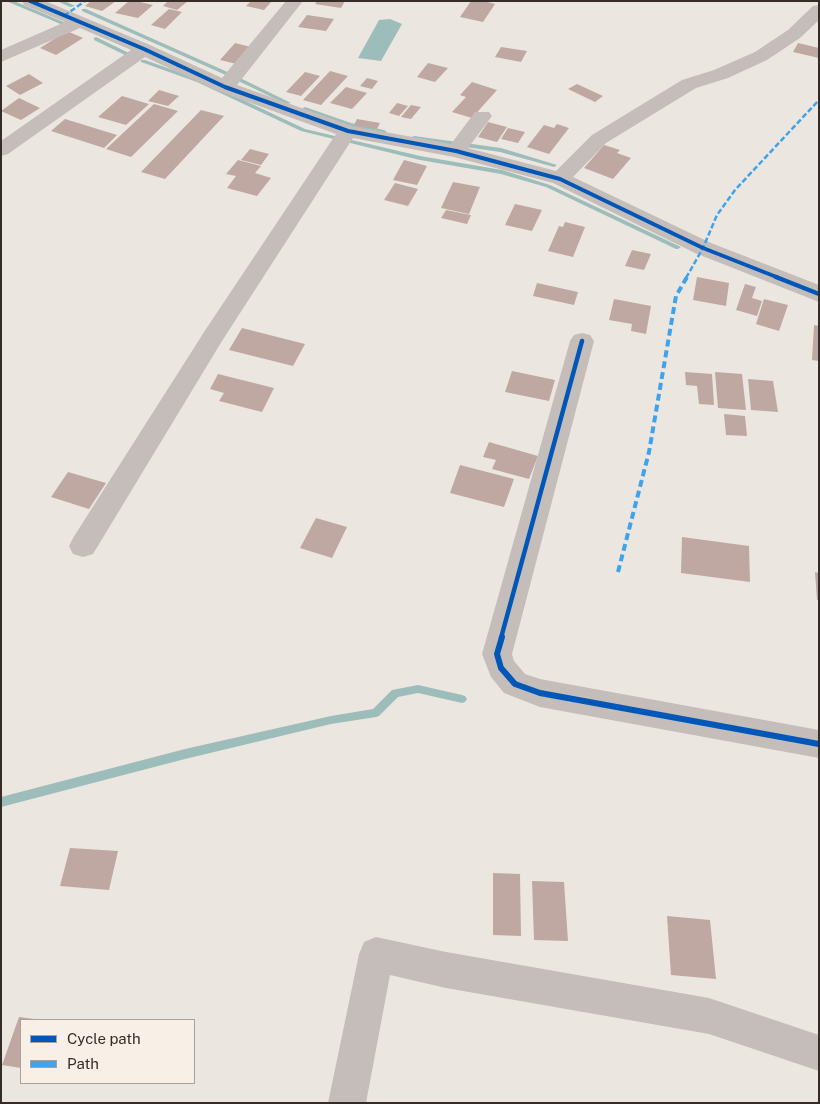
<!DOCTYPE html>
<html>
<head>
<meta charset="utf-8">
<style>
	body { margin:0 }
	#map { position:relative; width:820px; height:1104px; overflow:hidden; background:#ece6e0; font-family:"Public Sans",sans-serif }
	canvas { display:block }
	.frame { position:absolute; inset:0; border:2px solid #352b27; pointer-events:none }
	.legend { position:absolute; left:20px; top:1019px; width:175px; height:65px; box-sizing:border-box; background:#f8efe7; border:1px solid #aaa19a; margin:0; padding:6px 9px; list-style:none; font-size:15px; color:#352b27 }
	.legend li { display:flex; align-items:center; gap:10px; height:25px }
	.legend b { width:25px; border:1px solid #aaa19a }
</style>
</head>
<body>
<div id="map">
<canvas width="820" height="1104"></canvas>
<div class="frame"></div>
<ul class="legend">
<li><b style="height:6px;background:#0057b8"></b>Cycle path</li>
<li><b style="height:6px;background:#3ea3eb"></b>Path</li>
</ul>
</div>
<script>
const context = document.querySelector('canvas').getContext('2d');
context.lineJoin = 'round';
function fill(path, color) { context.fillStyle = color; context.fill(path, 'evenodd'); }
const toPath = rows => new Path2D(rows.map(r => 'M' + r).join(''));
function strokePath(path, color, width, dash) { context.strokeStyle = color; context.lineWidth = width; context.lineCap = dash ? 'butt' : 'round'; context.setLineDash(dash || []); context.stroke(path); }
fill(toPath([
	[390,19,402,24,381,61,358,58,379,20]
]), '#9dbdbb');
fill(toPath([
	[6,1,14,1,68,24,63,25,6,1],
	[57,1,65,1,75,6,70,7,57,1],
	[82,9,86,9,232,74,291,103,286,104,228,76,82,11,82,9],
	[96,37,129,53,130,54,125,55,94,40,94,38,96,37],
	[141,60,145,60,201,80,305,129,420,156,502,170,550,185,681,247,678,249,676,249,546,187,501,174,420,160,301,131,197,82,141,62,141,60],
	[305,107,351,123,384,130,387,132,384,134,347,126,303,110,303,108,305,107],
	[414,136,501,148,557,165,554,167,500,152,412,139,412,137,414,136],
	[418,685,462,695,465,696,467,699,465,702,462,703,418,693,398,697,379,716,376,717,331,724,185,759,1,807,1,797,185,749,331,716,373,709,392,690,418,685]
]), '#9dbdbb');
fill(toPath([
	[91,1,116,1,102,11,85,6],
	[129,1,136,1,153,5,138,18,115,13],
	[168,1,188,1,177,10,163,6],
	[251,1,272,1,264,10,246,6],
	[317,1,345,1,341,8,315,4],
	[471,1,484,1,495,4,483,22,460,17],
	[169,9,182,12,165,29,151,25],
	[307,15,334,19,326,31,298,27],
	[67,31,83,38,56,55,40,48],
	[235,43,255,48,241,65,220,60],
	[798,43,819,48,819,58,793,52],
	[501,47,527,51,521,62,495,57],
	[428,63,448,68,435,82,417,77],
	[330,71,348,76,321,105,303,100],
	[305,72,320,76,301,96,286,92],
	[29,74,43,83,20,95,6,86],
	[367,78,378,81,372,89,360,86],
	[472,82,497,90,472,118,452,112,466,97,460,95],
	[577,84,603,96,595,102,568,89],
	[346,87,367,93,352,109,330,103],
	[159,90,179,96,168,106,148,101],
	[122,96,149,104,126,125,98,117],
	[19,98,40,108,21,120,1,111],
	[397,103,408,106,399,116,389,113],
	[154,104,178,111,131,157,106,149],
	[411,105,421,107,411,119,401,117],
	[201,110,224,116,165,179,141,172],
	[65,119,117,135,104,148,51,131],
	[357,119,380,123,377,129,354,125],
	[488,122,507,127,497,142,478,137],
	[557,124,569,128,549,154,527,147,544,125,554,128],
	[508,128,525,132,518,143,501,139],
	[604,145,620,150,617,153,631,158,613,179,584,168],
	[250,149,269,154,261,165,241,160],
	[238,160,261,166,255,173,271,178,257,196,227,188,236,176,226,174],
	[404,160,427,166,417,185,393,180],
	[453,182,480,187,469,214,441,208],
	[395,183,418,189,408,206,384,200],
	[515,204,542,210,532,231,505,225],
	[446,210,471,215,467,224,441,218],
	[565,222,585,227,573,257,548,251,559,226,563,227],
	[632,250,651,254,644,270,625,266],
	[697,277,729,283,726,306,693,300],
	[537,283,578,292,574,305,533,296],
	[745,284,756,287,752,298,762,301,757,316,736,310],
	[614,299,651,306,646,334,631,331,632,324,609,320],
	[764,299,788,305,779,331,756,324],
	[814,325,819,326,819,361,812,360],
	[242,328,305,344,293,366,229,350],
	[512,371,555,380,549,401,505,392],
	[685,372,712,374,714,405,699,404,697,386,686,385],
	[715,372,742,374,746,410,718,408],
	[218,374,274,388,262,412,219,401,224,393,210,389],
	[748,379,773,381,778,412,751,410],
	[724,414,745,416,747,436,726,435],
	[489,442,538,456,529,479,492,469,496,460,483,457],
	[460,465,514,479,504,507,450,493],
	[68,472,106,483,89,509,51,497],
	[316,518,347,527,332,558,300,548],
	[682,537,749,546,750,582,681,573],
	[815,572,819,573,819,600,817,600],
	[70,848,118,851,109,890,60,886],
	[493,873,520,874,521,936,493,935],
	[532,881,564,882,568,941,534,940],
	[667,916,710,920,716,979,671,975],
	[19,1017,34,1019,21,1020,21,1068,2,1065]
]), '#bfa8a2');
fill(toPath([
	[22,1,45,1,150,45,222,78,286,1,303,1,237,85,352,126,451,144,475,112,489,112,492,116,468,148,556,171,592,135,682,80,714,70,755,52,788,30,813,6,819,5,819,20,800,38,767,60,728,78,696,88,606,143,573,177,711,243,819,285,819,302,695,253,553,183,454,157,353,138,222,341,93,554,83,557,73,554,69,546,73,538,206,329,336,134,218,91,145,57,8,154,1,156,1,141,131,50,80,28,1,62,1,50,65,22,24,5,22,1],
	[582,333,590,335,594,341,512,654,514,661,525,674,540,679,819,730,819,758,540,707,504,693,491,677,482,654,570,341,574,335,582,333],
	[376,937,446,952,709,998,819,1035,819,1071,709,1034,446,988,390,975,366,1103,328,1103,359,954,364,942,376,937]
]), '#c4bdb9');
strokePath(toPath([
	[64,16,85,1],
	[686,278,703,248,717,215,735,190,819,100]
]), '#3ea3eb', 2.5, [5.5, 2.5]);
strokePath(toPath([
	[618,572,649,452,676,296,687,277]
]), '#3ea3eb', 4, [7, 4]);
strokePath(toPath([
	[30,1,144,49,225,87,348,131,456,151,560,179,703,248,779,278]
]), '#0057b8', 4);
strokePath(toPath([
	[776,277,819,294],
	[501,638,582,341]
]), '#0057b8', 4.5);
strokePath(toPath([
	[502,637,497,654,501,668,515,684,540,693,819,744]
]), '#0057b8', 6);
</script>
</body>
</html>
